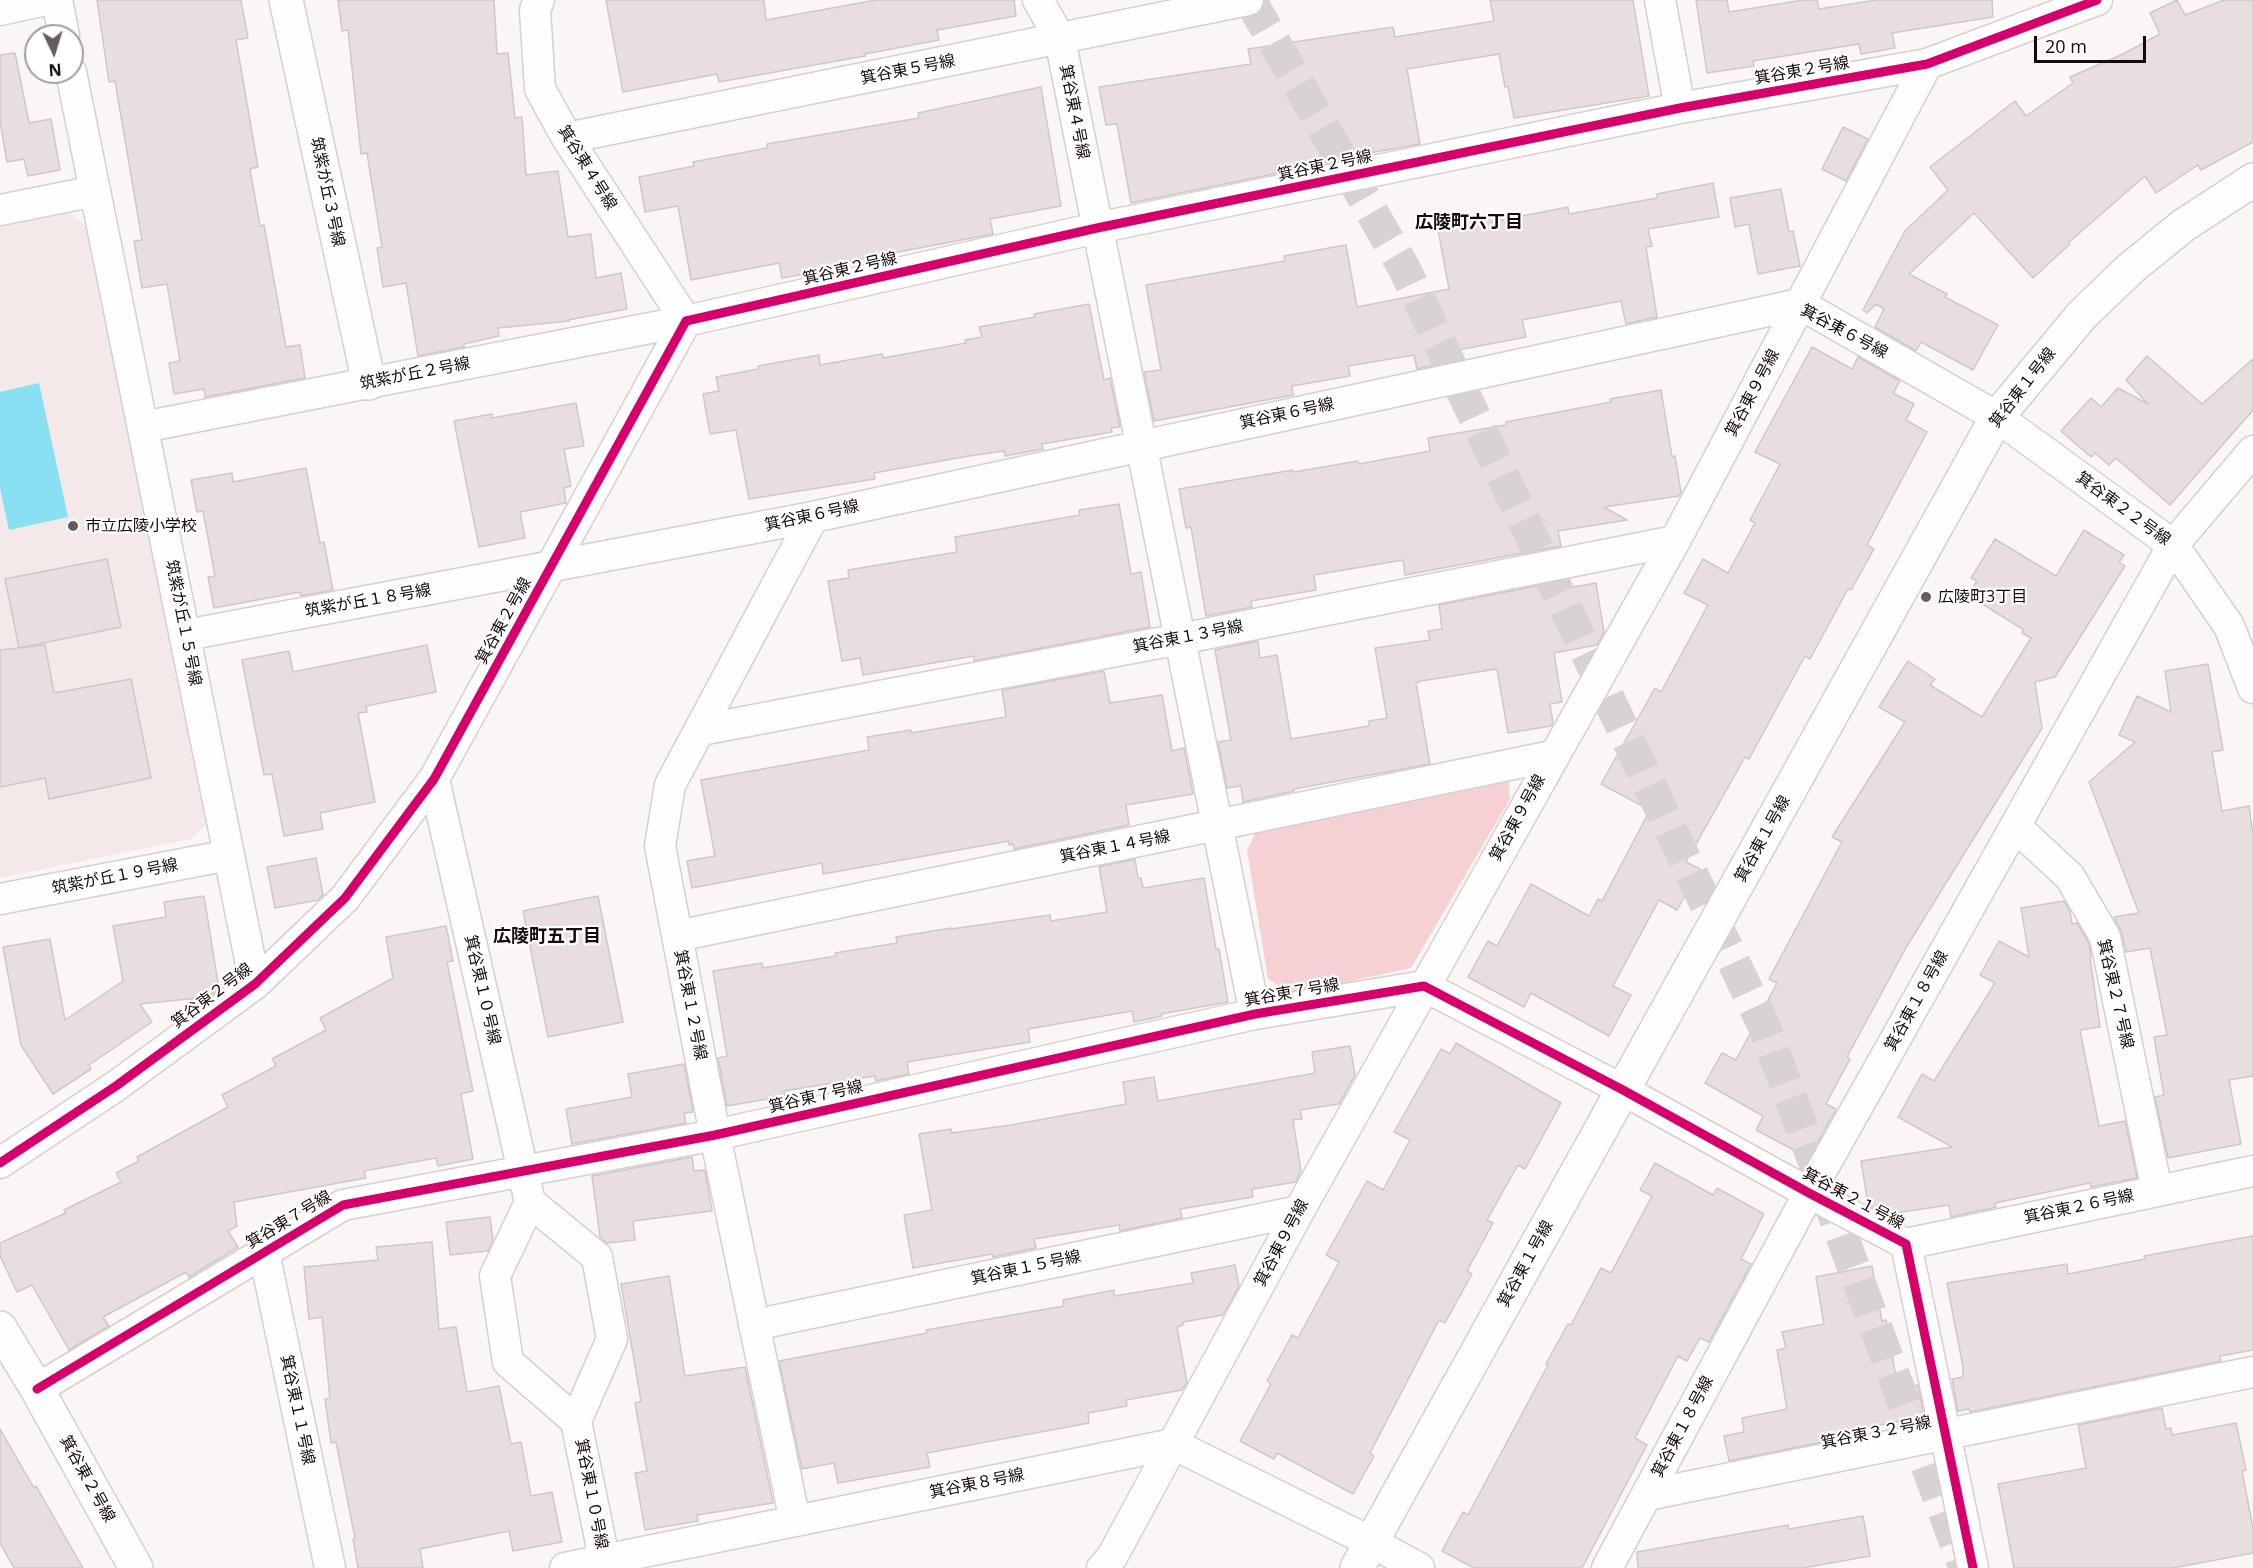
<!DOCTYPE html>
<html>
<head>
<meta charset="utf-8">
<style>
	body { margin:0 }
	#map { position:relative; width:2253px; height:1568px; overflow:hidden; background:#faf6f6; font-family:"Open Sans",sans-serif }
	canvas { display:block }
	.north { position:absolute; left:24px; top:24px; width:60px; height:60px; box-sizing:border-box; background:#fff; border:2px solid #a19d9d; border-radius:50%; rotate:176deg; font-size:16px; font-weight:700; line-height:24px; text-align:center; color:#15090a }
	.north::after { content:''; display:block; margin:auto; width:21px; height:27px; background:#655c5d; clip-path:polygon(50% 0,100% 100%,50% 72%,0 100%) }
	.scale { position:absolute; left:2034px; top:36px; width:112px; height:27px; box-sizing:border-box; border:3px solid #15090a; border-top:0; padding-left:8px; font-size:18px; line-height:21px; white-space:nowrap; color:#15090a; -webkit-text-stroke:4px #fff; paint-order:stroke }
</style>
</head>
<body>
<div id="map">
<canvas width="2253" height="1568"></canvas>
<div class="north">N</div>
<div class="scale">20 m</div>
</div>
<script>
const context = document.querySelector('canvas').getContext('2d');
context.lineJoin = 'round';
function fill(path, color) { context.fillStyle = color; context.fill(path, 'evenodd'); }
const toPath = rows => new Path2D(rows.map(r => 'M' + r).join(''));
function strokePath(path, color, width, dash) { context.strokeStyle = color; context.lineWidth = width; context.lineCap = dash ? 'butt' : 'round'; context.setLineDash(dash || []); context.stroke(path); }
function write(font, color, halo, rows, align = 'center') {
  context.font = font + ' "Open Sans","Noto Sans JP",sans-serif'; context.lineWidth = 4.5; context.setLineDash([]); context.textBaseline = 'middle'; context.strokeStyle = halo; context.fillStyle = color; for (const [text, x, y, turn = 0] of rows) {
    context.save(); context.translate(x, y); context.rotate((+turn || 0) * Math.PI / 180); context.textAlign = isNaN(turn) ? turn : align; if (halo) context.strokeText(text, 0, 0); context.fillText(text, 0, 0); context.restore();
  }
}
fill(toPath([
	[69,213,86,226,207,825,191,839,0,878,0,227]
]), '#f4e8e9');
fill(toPath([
	[1509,778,1510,799,1411,968,1292,994,1268,979,1247,850,1258,828]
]), '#f5d1d3');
fill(toPath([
	[39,383,68,517,9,530,0,488,0,392]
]), '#88e0f2');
const building = toPath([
	[97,0,241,0,248,38,236,40,258,167,250,169,260,226,264,225,286,347,300,345,305,378,205,397,204,389,174,394,169,363,180,361,167,284,142,288,134,241,142,240,115,81,109,82,97,0],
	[338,0,494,0,497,54,508,53,515,118,522,117,526,175,558,171,568,237,591,234,596,278,621,273,627,309,568,320,569,321,498,328,499,336,464,344,464,347,418,356,406,283,383,287,377,248,382,247,367,153,361,154,348,30,342,31,338,0],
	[606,0,764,0,766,20,876,0,1014,0,1016,16,937,30,939,40,865,54,865,56,719,82,717,74,623,92,606,0],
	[1490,0,1633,0,1649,96,1514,118,1508,86,1505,87,1499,54,1407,69,1420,144,1341,158,1342,160,1131,203,1117,124,1106,125,1099,87,1251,64,1248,49,1393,27,1395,37,1494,21,1490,0],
	[1696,0,1727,0,1729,12,1803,0,1817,0,1819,9,1877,0,1992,0,1993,17,1892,33,1895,48,1861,54,1859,44,1753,61,1754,66,1707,73,1696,0],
	[2177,0,2185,15,2224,0,2253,0,2253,142,2201,170,2198,165,2156,193,2145,176,2069,242,2070,244,2033,278,1974,213,1909,274,1947,294,1945,297,1998,325,1973,370,1921,342,1916,351,1875,327,1884,309,1876,304,1867,313,1863,310,1905,231,1948,190,1930,167,2015,101,2026,116,2073,83,2070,77,2123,54,2160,34,2150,13,2177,0],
	[15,53,29,123,51,119,60,170,28,176,24,159,7,162,0,122,0,55,15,53],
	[1041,87,1061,206,990,219,993,234,835,264,836,268,782,278,779,263,691,280,678,206,645,212,639,177,694,166,693,162,767,148,767,144,919,118,918,113,1041,87],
	[1843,127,1868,139,1846,181,1822,169,1843,127],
	[1713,183,1719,217,1648,229,1652,246,1646,247,1657,317,1626,324,1621,301,1522,320,1526,337,1453,351,1454,361,1417,369,1414,355,1348,366,1350,376,1292,386,1293,395,1154,421,1144,372,1161,370,1146,285,1285,261,1284,256,1346,245,1357,307,1449,289,1437,224,1490,214,1491,222,1568,207,1569,214,1657,198,1657,194,1713,183],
	[1781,189,1789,232,1793,231,1800,266,1758,274,1749,224,1735,227,1730,198,1781,189],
	[1089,304,1104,380,1110,378,1120,427,1111,428,1112,432,1042,444,1043,449,1005,456,1004,451,969,456,874,473,875,479,749,499,736,430,710,434,703,394,719,391,716,377,758,369,758,366,819,355,820,365,882,354,883,358,966,343,965,340,982,337,979,327,1035,317,1034,314,1089,304],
	[1812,347,1852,369,1858,357,1900,381,1893,393,1914,404,1906,420,1927,432,1867,545,1874,549,1851,590,1848,589,1810,659,1805,656,1749,759,1745,757,1686,862,1700,869,1677,910,1659,900,1613,986,1631,995,1609,1036,1531,993,1524,1007,1468,977,1488,941,1497,946,1531,884,1589,916,1598,899,1602,901,1650,810,1601,784,1655,688,1661,692,1708,605,1684,593,1703,559,1728,573,1755,523,1750,520,1780,464,1755,452,1812,347],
	[2147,356,2202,404,2253,359,2253,410,2170,505,2116,458,2109,465,2095,453,2091,457,2061,431,2091,398,2101,407,2118,388,2148,404,2126,380,2147,356],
	[1661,390,1672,457,1675,456,1681,492,1679,496,1604,507,1627,520,1558,531,1561,546,1405,575,1403,560,1314,575,1316,590,1251,601,1252,607,1206,616,1191,527,1186,528,1179,489,1293,470,1294,472,1358,461,1359,464,1430,451,1428,438,1506,425,1506,422,1611,402,1610,399,1661,390],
	[576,403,584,446,564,449,571,486,564,488,566,503,520,512,525,538,479,547,454,421,492,414,492,418,576,403],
	[306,468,320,543,324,542,333,590,301,596,300,592,214,608,208,577,215,576,203,511,197,512,191,480,232,473,233,482,306,468],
	[1119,504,1131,574,1141,572,1150,627,974,661,974,656,863,675,860,658,842,661,828,581,849,578,848,570,957,552,955,537,1080,515,1079,510,1119,504],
	[2084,530,2124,555,2119,562,2125,566,2055,677,2035,682,2042,728,1907,946,1847,1057,1850,1059,1826,1104,1836,1109,1809,1158,1756,1130,1763,1116,1705,1083,1722,1053,1736,1060,1777,983,1769,979,1842,842,1832,837,1905,722,1879,707,1908,661,1935,679,1930,685,1982,717,2031,638,2022,633,2024,630,1968,595,1977,581,1971,578,1995,539,2056,576,2084,530],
	[107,559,121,627,19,648,5,579,107,559],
	[1567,580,1568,588,1596,583,1604,632,1597,645,1554,653,1562,702,1550,704,1553,723,1551,726,1508,733,1497,669,1421,681,1416,683,1430,764,1294,789,1294,791,1243,802,1241,786,1227,788,1218,742,1231,740,1215,650,1258,641,1260,658,1277,655,1291,739,1369,726,1369,721,1387,718,1375,648,1430,640,1428,631,1442,629,1439,605,1567,580],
	[45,645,54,693,131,679,151,778,49,799,45,778,0,787,0,650,45,645],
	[427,645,436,692,366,706,367,712,358,713,375,802,320,813,323,829,284,836,272,774,264,775,242,660,289,651,293,672,427,645],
	[2208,664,2223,750,2212,752,2222,811,2249,806,2253,834,2253,1076,2229,1080,2241,1144,2168,1158,2155,1097,2164,1095,2154,1037,2167,1035,2150,948,2126,952,2122,933,2114,917,2139,913,2089,782,2135,742,2119,735,2137,696,2171,712,2165,671,2208,664],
	[1104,671,1110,703,1162,695,1172,751,1184,748,1193,794,1126,805,1129,825,1014,849,1013,844,1009,845,1009,841,823,874,822,863,692,888,687,861,715,856,701,780,869,750,867,737,911,730,911,733,1006,717,1002,690,1104,671],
	[316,858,323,895,318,900,275,908,267,867,316,858],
	[1135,859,1138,878,1141,878,1143,888,1204,878,1216,949,1219,949,1228,1002,1161,1014,1162,1016,1134,1022,1132,1011,1028,1029,1030,1042,907,1062,909,1074,876,1081,875,1076,784,1091,785,1096,727,1106,718,1058,727,1056,713,971,762,963,763,968,836,956,835,953,897,943,896,937,951,928,951,929,1050,915,1051,921,1107,912,1099,867,1135,859],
	[204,896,219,989,208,997,140,1004,152,1022,89,1065,91,1069,53,1094,21,1045,3,947,50,939,65,1020,123,981,113,926,166,917,164,902,204,896],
	[598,896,623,1022,548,1037,523,911,598,896],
	[2064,901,2070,911,2072,924,2077,923,2089,943,2091,957,2090,957,2100,1027,2080,1030,2099,1126,2125,1121,2137,1178,2091,1187,2090,1183,1995,1203,1996,1207,1951,1217,1949,1205,1889,1214,1888,1206,1875,1208,1868,1205,1861,1161,1952,1147,1898,1117,1922,1074,1934,1081,1995,983,1980,975,1999,941,2029,957,2021,908,2064,901],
	[446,926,453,961,447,962,473,1091,461,1094,473,1159,438,1166,436,1158,364,1171,366,1178,234,1202,237,1226,228,1231,238,1247,189,1277,186,1272,103,1317,109,1326,69,1350,32,1285,17,1292,0,1256,0,1243,66,1213,64,1210,121,1182,116,1173,139,1161,137,1157,228,1107,222,1095,276,1066,272,1059,326,1030,320,1018,393,978,386,937,446,926],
	[1456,1043,1561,1103,1525,1169,1518,1165,1487,1220,1493,1223,1467,1271,1472,1274,1445,1323,1439,1320,1370,1453,1374,1456,1353,1494,1277,1453,1274,1459,1240,1441,1271,1384,1267,1381,1292,1335,1298,1338,1339,1262,1326,1255,1367,1181,1383,1190,1410,1140,1394,1132,1441,1049,1450,1054,1456,1043],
	[1350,1046,1355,1075,1339,1104,1300,1110,1302,1119,1293,1120,1301,1171,1296,1182,1252,1189,1253,1197,1180,1209,1182,1218,1120,1231,1119,1225,1034,1239,1036,1248,993,1257,992,1254,913,1268,904,1215,932,1210,919,1134,951,1129,952,1133,1011,1125,1126,1104,1123,1082,1154,1077,1158,1101,1315,1073,1312,1052,1350,1046],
	[684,1064,693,1112,684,1113,686,1123,572,1144,566,1109,632,1097,628,1074,684,1064],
	[692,1157,694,1171,705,1170,712,1211,633,1221,635,1240,607,1243,600,1237,592,1176,692,1157],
	[1655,1163,1713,1195,1717,1188,1764,1214,1741,1259,1751,1264,1709,1342,1700,1338,1687,1361,1678,1356,1635,1438,1647,1445,1582,1568,1474,1568,1442,1551,1463,1512,1468,1515,1548,1365,1546,1364,1554,1349,1568,1324,1571,1325,1601,1268,1611,1273,1652,1196,1640,1190,1655,1163],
	[490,1217,493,1240,488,1251,450,1255,446,1222,490,1217],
	[2253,1236,2253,1350,2220,1356,2221,1361,1970,1412,1969,1409,1958,1411,1952,1379,1963,1377,1963,1367,1947,1283,2067,1264,2068,1274,2145,1259,2144,1256,2253,1236],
	[432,1242,439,1329,456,1327,467,1392,499,1386,511,1444,521,1442,531,1496,552,1492,562,1542,513,1551,509,1531,420,1549,423,1568,358,1568,353,1539,355,1538,336,1442,331,1443,325,1399,330,1398,322,1317,309,1319,304,1267,378,1260,376,1247,432,1242],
	[1235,1265,1239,1286,1223,1315,1183,1322,1183,1325,1177,1327,1187,1383,1182,1390,1126,1400,1127,1406,1088,1413,1089,1423,927,1453,930,1467,838,1483,834,1463,802,1469,779,1361,927,1333,926,1330,1064,1306,1063,1300,1114,1290,1114,1296,1193,1283,1191,1273,1235,1265],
	[1872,1266,1882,1321,1886,1320,1898,1389,1918,1385,1924,1417,1846,1431,1847,1437,1729,1461,1724,1436,1744,1432,1742,1418,1787,1409,1777,1350,1786,1348,1782,1332,1824,1324,1816,1277,1872,1266],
	[669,1276,685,1376,745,1367,773,1503,697,1515,698,1521,645,1530,635,1473,647,1471,635,1403,641,1401,621,1284,669,1276],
	[2162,1408,2166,1429,2171,1428,2172,1435,2236,1423,2246,1470,2242,1471,2253,1528,2253,1553,2173,1568,2014,1568,1998,1484,2086,1468,2078,1425,2162,1408],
	[0,1429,34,1488,36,1486,83,1568,14,1568,0,1543,0,1429],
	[1863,1516,1870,1556,1803,1568,1638,1568,1637,1552,1788,1525,1789,1529,1863,1516]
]);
fill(building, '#e8dedf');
strokePath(building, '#d0c7c8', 1.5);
strokePath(toPath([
	[1250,0,1404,268,1764,1026,1964,1565]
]), '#d8d2d3', 33, [33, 16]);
const street = toPath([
	[57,0,64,36],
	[1038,0,1060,39,1255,1014],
	[1660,0,1680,108],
	[0,10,46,0],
	[71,72,255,984],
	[567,138,1248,0],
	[0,210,95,191],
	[143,427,686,321,567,138,540,89,535,10,539,0],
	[186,635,813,517,1800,304,1997,417,2173,545,2229,626,2253,688],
	[701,730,1180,639,1675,541],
	[434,779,530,1202,597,1257,612,1339,576,1421,606,1568],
	[2015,826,2070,877,2105,937,2157,1191],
	[0,899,229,855],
	[677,936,1552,756],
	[0,1163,116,1086,255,984,345,898,434,779,686,321,1097,228,1680,108,1927,64,2097,0],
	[530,1202,495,1276,508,1362,576,1421],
	[1906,1244,2253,1171],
	[264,1252,330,1568],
	[754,1325,1299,1211],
	[37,1389,343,1205,715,1135,1255,1014,1424,986,1623,1090,1809,1193,1906,1244,1973,1568],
	[1647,1495,2253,1372],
	[795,1521,715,1135,660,846,670,785,813,517],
	[565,1568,1173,1444,1371,1542,1419,1568],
	[1102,1568,1112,1557,1299,1211,1675,541,1927,64],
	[1607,1568,1809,1193,2173,545,2253,451]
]);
const secondary = toPath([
	[286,0,369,383],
	[0,1328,37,1389,136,1568],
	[1357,1568,1997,417,2082,315,2131,268,2184,225,2253,180]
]);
strokePath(street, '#d7cfcf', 33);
strokePath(secondary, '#d7cfcf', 36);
strokePath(street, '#fefefe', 30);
strokePath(secondary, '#fefefe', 33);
strokePath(toPath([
	[0,1163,116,1086,255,984,345,898,434,779,686,321,1097,228,1680,108,1927,64,2097,0],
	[37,1389,343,1205,715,1135,1255,1014,1424,986,1623,1090,1809,1193,1906,1244,1973,1568]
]), '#d6006c', 9);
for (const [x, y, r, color] of [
	[73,526,6,"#655c5d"],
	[1926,597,6,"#655c5d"]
]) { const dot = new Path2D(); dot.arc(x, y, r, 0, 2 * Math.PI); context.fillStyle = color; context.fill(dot); strokePath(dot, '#fff', 2); }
write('16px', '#15090a', '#fff', [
	["箕谷東５号線",908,70,-11],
	["箕谷東２号線",1802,71,-10],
	["箕谷東４号線",1074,112,79],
	["箕谷東２号線",1325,166,-12],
	["箕谷東４号線",587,168,58],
	["筑紫が丘３号線",327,192,78],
	["箕谷東２号線",850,269,-13],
	["箕谷東６号線",1844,332,28],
	["筑紫が丘２号線",415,374,-11],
	["箕谷東１号線",2023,388,-52],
	["箕谷東９号線",1753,393,-62],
	["箕谷東６号線",1287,414,-12],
	["箕谷東２２号線",2123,509,36],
	["箕谷東６号線",812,516,-12],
	["筑紫が丘１８号線",368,601,-10],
	["箕谷東２号線",504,621,-61],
	["筑紫が丘１５号線",183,623,79],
	["箕谷東１３号線",1188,637,-11],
	["箕谷東９号線",1518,818,-61],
	["箕谷東１号線",1763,839,-61],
	["箕谷東１４号線",1115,847,-11],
	["筑紫が丘１９号線",115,877,-11],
	["箕谷東１０号線",482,990,77],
	["箕谷東７号線",1292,993,-10],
	["箕谷東２７号線",2115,994,77],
	["箕谷東２号線",212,996,-37],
	["箕谷東１８号線",1917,1001,-61],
	["箕谷東１２号線",690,1005,79],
	["箕谷東７号線",816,1097,-13],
	["箕谷東２１号線",1853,1199,28],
	["箕谷東２６号線",2079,1207,-12],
	["箕谷東７号線",289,1220,-31],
	["箕谷東９号線",1282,1243,-62],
	["箕谷東１号線",1526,1264,-61],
	["箕谷東１５号線",1026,1268,-12],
	["箕谷東１１号線",297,1410,78],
	["箕谷東１８号線",1683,1427,-62],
	["箕谷東３２号線",1876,1433,-11],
	["箕谷東２号線",87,1479,61],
	["箕谷東８号線",977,1484,-11],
	["箕谷東１０号線",591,1494,79]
]);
write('16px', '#15090a', '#fff', [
	["市立広陵小学校",85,526],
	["広陵町3丁目",1938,597]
], 'left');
write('bold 18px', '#15090a', '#fff', [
	["広陵町六丁目",1469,223],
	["広陵町五丁目",547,937]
]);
</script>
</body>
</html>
